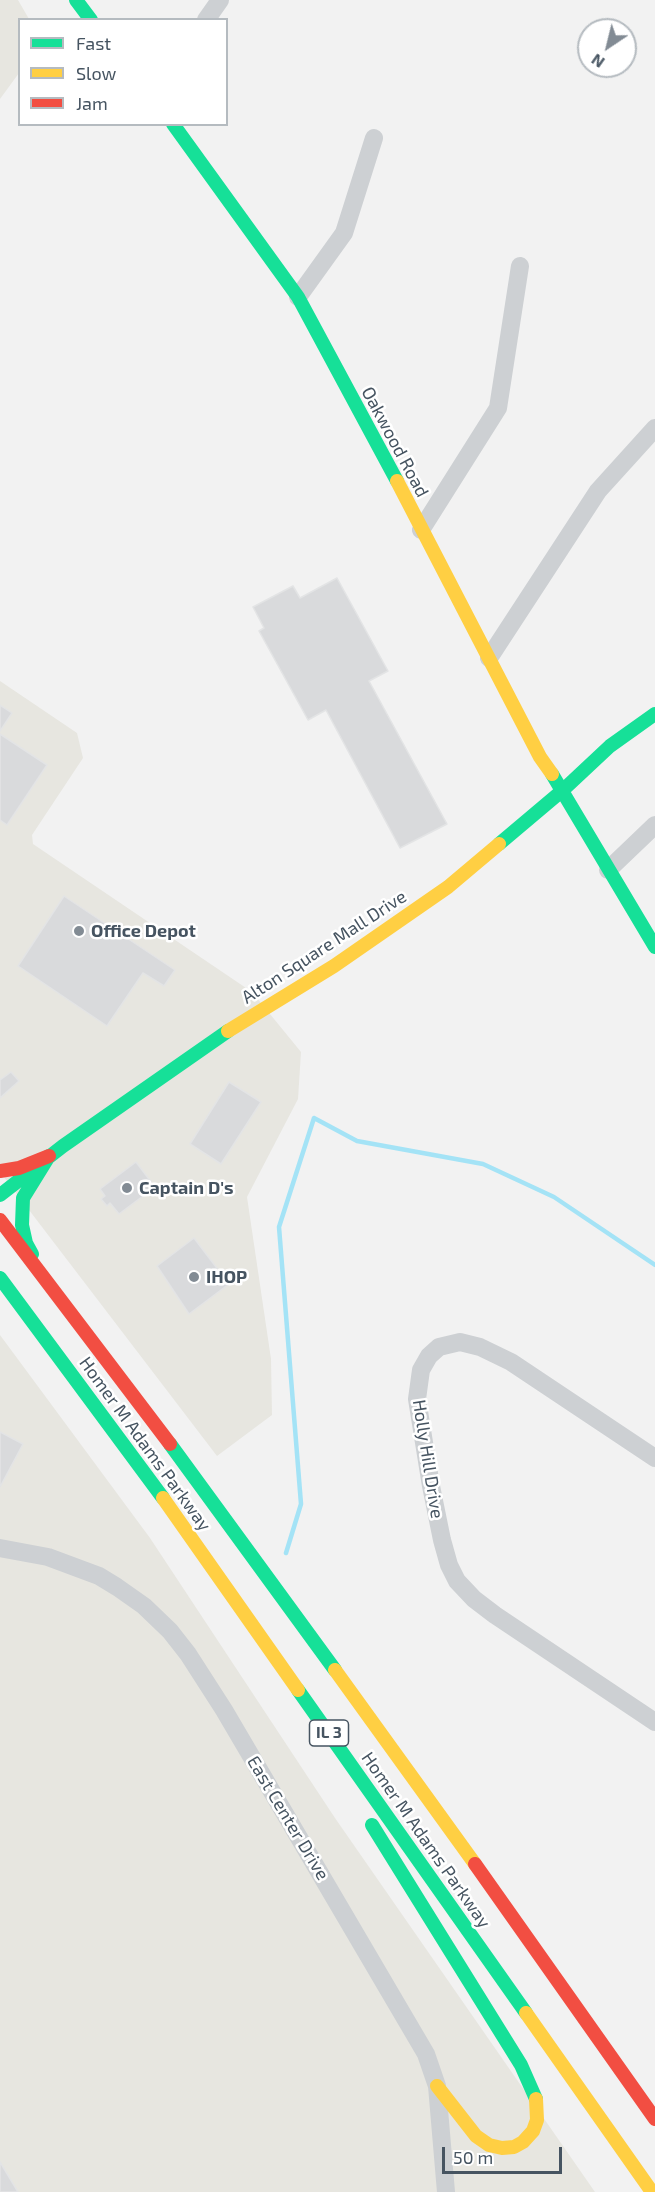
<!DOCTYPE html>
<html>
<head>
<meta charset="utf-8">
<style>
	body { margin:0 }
	#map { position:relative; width:655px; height:2192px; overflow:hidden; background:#f2f2f2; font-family:"Exo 2",sans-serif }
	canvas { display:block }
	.legend { position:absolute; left:18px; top:18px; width:210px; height:108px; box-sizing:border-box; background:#fff; border:2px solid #b5bbc0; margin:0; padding:8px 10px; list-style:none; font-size:18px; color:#465461 }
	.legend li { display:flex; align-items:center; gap:12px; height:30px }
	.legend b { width:30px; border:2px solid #b5bbc0 }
	.north { position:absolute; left:577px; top:18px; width:60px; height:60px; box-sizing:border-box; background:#fff; border:2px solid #b5bbc0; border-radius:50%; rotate:215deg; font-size:16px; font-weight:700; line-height:24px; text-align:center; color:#465461 }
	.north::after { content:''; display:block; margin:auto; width:21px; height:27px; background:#828b94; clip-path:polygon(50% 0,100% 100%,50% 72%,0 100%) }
	.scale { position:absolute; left:442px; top:2147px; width:120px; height:27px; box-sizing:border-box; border:3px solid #465461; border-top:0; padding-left:8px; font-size:18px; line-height:21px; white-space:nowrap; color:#465461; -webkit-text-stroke:4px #fff; paint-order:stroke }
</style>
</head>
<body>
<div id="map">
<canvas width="655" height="2192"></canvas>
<ul class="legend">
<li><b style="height:8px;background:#16e098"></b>Fast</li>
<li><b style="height:8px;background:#ffcf43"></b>Slow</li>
<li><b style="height:8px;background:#f24e42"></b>Jam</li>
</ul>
<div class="north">N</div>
<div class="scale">50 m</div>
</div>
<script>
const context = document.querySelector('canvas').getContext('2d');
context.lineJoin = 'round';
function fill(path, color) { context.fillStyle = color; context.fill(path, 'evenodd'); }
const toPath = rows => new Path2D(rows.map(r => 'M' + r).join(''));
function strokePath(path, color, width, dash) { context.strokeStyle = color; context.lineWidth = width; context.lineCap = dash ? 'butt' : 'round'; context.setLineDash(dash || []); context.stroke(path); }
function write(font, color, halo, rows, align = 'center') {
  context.font = font + ' "Exo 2",sans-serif'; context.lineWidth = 5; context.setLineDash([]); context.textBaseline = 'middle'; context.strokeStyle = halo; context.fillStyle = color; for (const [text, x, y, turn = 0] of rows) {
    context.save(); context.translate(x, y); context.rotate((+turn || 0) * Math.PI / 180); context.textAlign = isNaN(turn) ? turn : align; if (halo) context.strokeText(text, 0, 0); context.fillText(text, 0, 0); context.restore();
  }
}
fill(toPath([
	[0,0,18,0,29,19,20,20,19,73,0,99],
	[0,681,77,733,83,758,32,835,33,844,252,992,301,1052,298,1099,247,1197,271,1359,272,1415,217,1456,0,1172],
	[0,1335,150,1538,335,1818,595,2192,0,2192]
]), '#e7e6e0');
strokePath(toPath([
	[286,1553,301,1504,279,1227,314,1118,357,1141,483,1164,554,1197,655,1265]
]), '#a4e3f6', 4.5);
const building = toPath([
	[337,578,388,671,369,681,447,824,400,848,326,710,308,720,259,631,264,628,253,607,293,586,300,598,337,578],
	[0,705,12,713,0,731,0,705],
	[0,734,47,765,7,825,0,820,0,734],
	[64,896,175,970,164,986,143,973,107,1026,18,966,64,896],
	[11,1072,19,1081,0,1098,0,1080,11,1072],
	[229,1082,261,1102,221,1164,190,1144,229,1082],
	[136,1162,155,1187,119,1214,110,1203,107,1206,101,1199,105,1196,100,1189,136,1162],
	[194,1238,229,1284,189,1314,157,1266,194,1238],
	[0,1432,23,1444,0,1487,0,1432],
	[0,2162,18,2192,0,2192,0,2162]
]);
fill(building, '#d9dadc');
strokePath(building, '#e3e4e5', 1.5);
strokePath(toPath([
	[206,20,220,0],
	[298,297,344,233,374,138],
	[421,530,498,408,520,266],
	[489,658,598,491,655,428],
	[608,870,655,825],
	[655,1458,511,1362,480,1347,460,1342,439,1347,429,1356,421,1370,417,1399,431,1486,442,1540,449,1565,457,1581,474,1599,495,1615,655,1722],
	[0,1548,48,1557,99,1576,117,1587,144,1606,170,1631,188,1654,224,1710,426,2054,437,2086,446,2192]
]), '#cdd0d3', 18);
strokePath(toPath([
	[76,0,91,20],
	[173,124,298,297,397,481],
	[552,774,655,947],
	[499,844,563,790,610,746,655,714],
	[0,1195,63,1146,228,1031],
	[32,1254,26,1243,22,1225,23,1198,49,1156],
	[0,1278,163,1498],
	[170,1444,335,1670],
	[298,1690,526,2013],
	[372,1825,521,2065,536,2099]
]), '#16e098', 14);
strokePath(toPath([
	[397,481,540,757,552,774],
	[228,1031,334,966,448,887,499,844],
	[163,1498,298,1690],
	[335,1670,475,1864],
	[526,2013,652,2192],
	[437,2086,476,2136,489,2145,502,2148,514,2147,523,2142,533,2131,537,2120,536,2099]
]), '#ffcf43', 14);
strokePath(toPath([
	[0,1171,19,1168,49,1156],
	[0,1220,170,1444],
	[475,1864,655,2119]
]), '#f24e42', 14);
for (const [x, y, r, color] of [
	[79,931,6,"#828b94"],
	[127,1188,6,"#828b94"],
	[194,1277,6,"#828b94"]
]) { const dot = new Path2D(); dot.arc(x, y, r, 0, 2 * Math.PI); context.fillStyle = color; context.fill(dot); strokePath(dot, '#fff', 2); }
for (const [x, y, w] of [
	[329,1733,39]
]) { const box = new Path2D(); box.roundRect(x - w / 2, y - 13, w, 26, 4.5); context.fillStyle = '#fff'; context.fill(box); strokePath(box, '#465461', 1.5); }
write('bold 16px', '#465461', null, [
	["IL 3",329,1733]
]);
write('18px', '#465461', '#fff', [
	["Oakwood Road",395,442,62],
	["Alton Square Mall Drive",324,947,-33],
	["Homer M Adams Parkway",145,1444,54],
	["Holly Hill Drive",428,1459,81],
	["East Center Drive",288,1818,59],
	["Homer M Adams Parkway",426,1840,55]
]);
write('bold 18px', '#465461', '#fff', [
	["Office Depot",91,931],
	["Captain D's",139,1188],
	["IHOP",206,1277]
], 'left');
</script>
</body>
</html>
